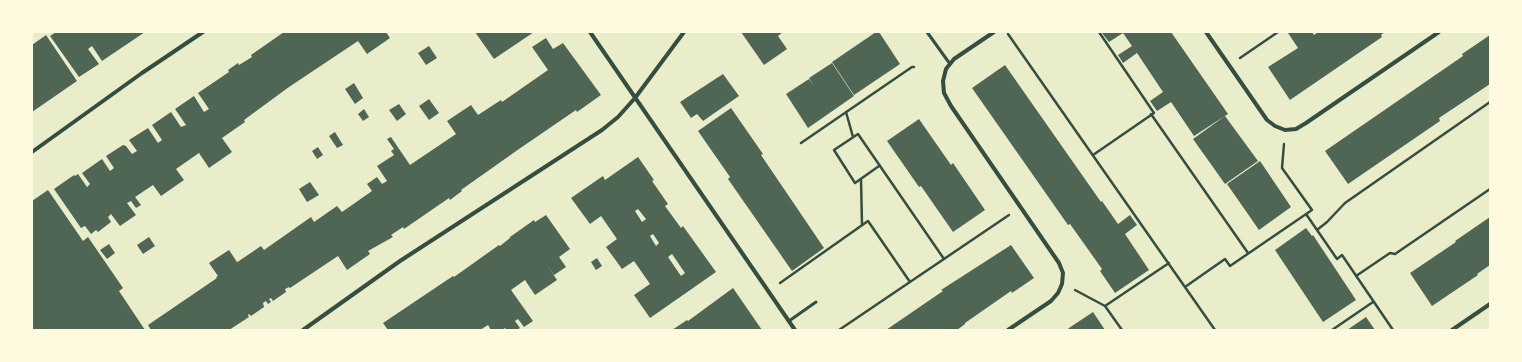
<!DOCTYPE html>
<html>
<head>
<meta charset="utf-8">
<style>
	body { margin:0 }
	#map { position:relative; width:1522px; height:362px; overflow:hidden; background:#e9edc9; font-family:"Nunito Sans",sans-serif }
	canvas { display:block }
	.frame { position:absolute; inset:0; border:33px solid #fefae0; pointer-events:none }
</style>
</head>
<body>
<div id="map">
<canvas width="1522" height="362"></canvas>
<div class="frame"></div>
</div>
<script>
const context = document.querySelector('canvas').getContext('2d');
context.lineJoin = 'round';
function fill(path, color) { context.fillStyle = color; context.fill(path, 'evenodd'); }
const toPath = rows => new Path2D(rows.map(r => 'M' + r).join(''));
function strokePath(path, color, width, dash) { context.strokeStyle = color; context.lineWidth = width; context.lineCap = dash ? 'butt' : 'round'; context.setLineDash(dash || []); context.stroke(path); }
fill(toPath([
	[56,32,145,32,102,61,92,46,88,49,99,64,79,77,50,36],
	[284,32,386,32,390,38,367,54,358,41,289,87,244,120,245,122,222,138,232,152,209,168,199,153,176,169,184,180,161,196,153,185,135,197,141,205,136,208,131,201,127,203,136,215,120,226,111,214,108,217,111,222,98,232,96,230,91,234,85,226,81,228,54,189,74,175,75,176,78,174,87,187,90,184,82,173,102,159,110,171,114,168,106,156,123,145,126,146,132,154,137,151,129,140,148,128,158,143,162,140,152,125,171,112,181,127,186,125,175,109,194,96,204,112,209,109,198,93,229,72,228,70,238,63,239,65,252,57,251,55],
	[475,32,534,32,494,59],
	[741,32,783,32,778,36,787,49,764,65],
	[876,32,879,32,900,64,854,95,832,62],
	[1103,32,1171,32,1228,114,1194,136,1171,102,1157,111,1150,101,1163,92,1137,53,1123,63,1118,55,1132,46,1123,33,1109,42,1102,33],
	[1289,32,1312,32,1314,35,1318,32,1385,32,1381,35,1382,37,1290,100,1268,67,1298,48,1288,33],
	[46,35,77,81,32,112,32,45],
	[1490,35,1490,84,1439,118,1440,121,1348,184,1325,151,1463,56,1462,54],
	[546,38,553,49,563,43,601,95,577,112,576,110,519,149,461,190,462,191,450,200,449,198,404,229,403,227,391,235,393,237,368,251,370,254,347,270,338,256,290,288,289,287,285,289,286,292,273,301,271,298,269,299,271,302,268,304,266,301,263,303,264,307,251,316,249,314,248,315,249,317,229,330,151,330,148,325,217,278,216,277,218,276,209,263,229,250,237,262,239,261,261,246,264,250,311,217,314,222,337,206,342,212,372,191,367,184,377,177,382,184,387,181,377,166,394,155,391,151,394,149,387,139,391,137,410,165,456,134,447,121,471,105,478,115,501,100,502,102,548,70,532,47],
	[429,46,437,58,426,65,418,53],
	[832,63,854,96,808,128,786,94,809,79,814,86,809,78],
	[1005,65,1101,202,1102,201,1118,224,1130,215,1137,225,1125,234,1149,270,1115,293,1100,271,1102,269,1070,224,1068,225,972,88],
	[723,74,739,96,703,121,697,114,691,118,680,102],
	[354,83,363,98,355,104,345,89],
	[429,99,439,113,429,120,419,106],
	[399,104,406,114,397,121,389,110],
	[731,108,763,154,761,155,824,248,792,271,728,179,730,177,698,131],
	[364,109,369,117,363,121,358,114],
	[1225,116,1258,161,1225,184,1193,139],
	[919,119,951,165,953,163,985,210,953,232,921,186,919,187,887,141],
	[335,132,343,145,337,148,329,136],
	[318,147,323,155,317,159,312,151],
	[638,157,654,180,652,181,668,204,665,206,681,228,683,226,716,272,650,318,634,295,650,284,634,261,622,269,606,247,617,239,601,216,590,224,571,198,603,176,605,180],
	[638,209,646,219,642,222,635,211],
	[653,234,659,243,656,246,650,236],
	[672,254,685,273,681,276,668,257],
	[1260,161,1291,207,1259,230,1227,184],
	[310,182,319,195,307,202,299,189],
	[48,190,83,241,88,237,123,288,119,291,145,330,32,330,32,201],
	[546,215,570,249,559,257,566,267,554,275,547,265,557,280,535,295,525,280,511,290,533,321,524,327,518,319,515,321,520,328,517,330,506,330,505,328,502,330,491,330,488,325,480,330,388,330,383,323,453,276,454,277,499,245,500,246,510,238,510,237,534,220,535,222],
	[1490,217,1490,265,1477,274,1478,275,1432,306,1410,273,1456,242,1455,241],
	[1306,228,1312,236,1313,235,1356,300,1323,322,1275,250],
	[149,237,155,246,143,254,137,245],
	[109,244,115,253,107,259,100,250],
	[1011,245,1034,278,1012,293,1011,291,965,323,965,324,957,330,886,330,943,291,941,290],
	[597,258,602,266,596,270,591,262],
	[733,288,762,330,672,330,687,320,688,321],
	[1093,312,1105,330,1067,330,1069,328],
	[1366,317,1375,330,1347,330]
]), '#4f6655');
strokePath(toPath([
	[1008,34,1215,330],
	[1240,58,1278,32],
	[846,112,853,137],
	[1151,114,1248,253],
	[801,143,912,67,914,67],
	[1093,155,1154,113,1099,32],
	[879,166,855,183,834,150,858,134,944,259],
	[861,179,862,225],
	[1306,214,1337,259,1342,255,1393,330],
	[1317,230,1327,222,1345,203,1490,102],
	[1356,276,1390,253,1395,254,1490,189],
	[780,283,868,221,910,282],
	[1185,287,1225,259,1230,266,1312,210,1282,168,1284,144],
	[1075,290,1105,306,1122,330],
	[1105,306,1169,263],
	[839,330,1009,215],
	[1332,330,1373,302]
]), '#344e41', 2.5);
strokePath(toPath([
	[927,32,950,64],
	[789,321,816,302]
]), '#344e41', 3);
strokePath(toPath([
	[590,32,795,330],
	[994,32,954,59,946,69,943,81,944,93,951,106,1059,263,1063,273,1062,284,1058,293,1051,301,1008,330],
	[1206,32,1267,120,1275,126,1285,130,1296,129,1306,123,1439,32],
	[32,152,142,73,203,32],
	[303,330,400,261,602,130,618,117,635,98,684,32],
	[1452,330,1490,304]
]), '#344e41', 4);
</script>
</body>
</html>
